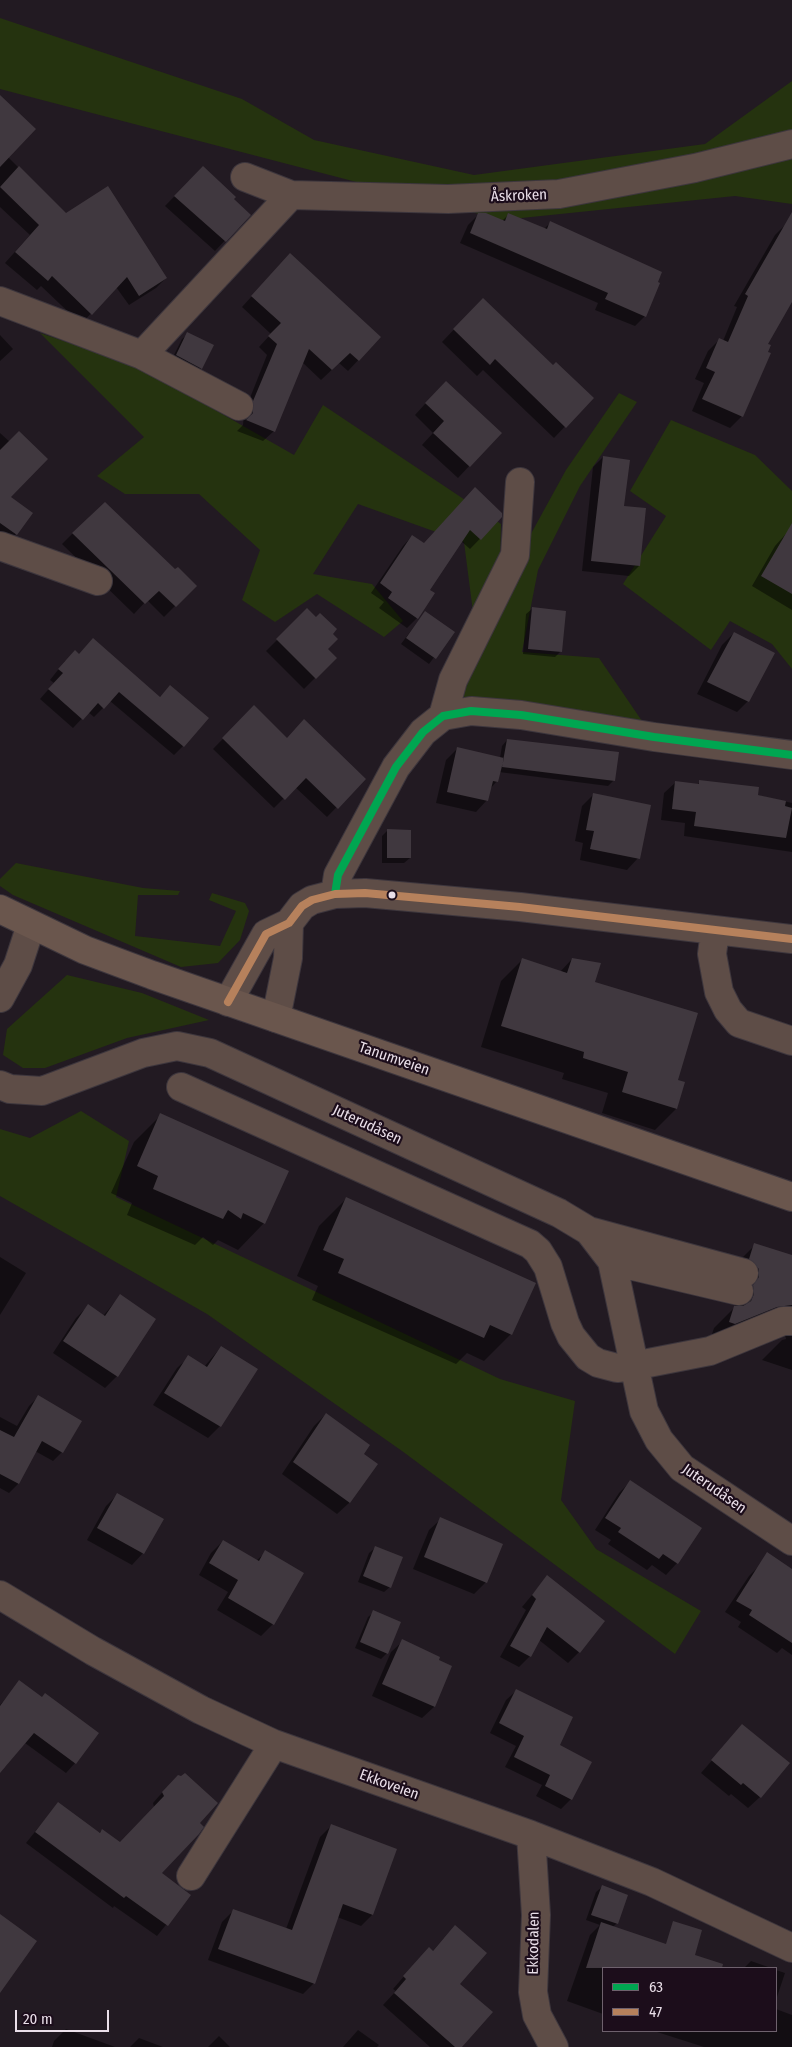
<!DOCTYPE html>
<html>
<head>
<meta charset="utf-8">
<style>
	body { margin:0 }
	#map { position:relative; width:792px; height:2047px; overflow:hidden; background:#221a22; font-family:"Fira Sans Condensed",sans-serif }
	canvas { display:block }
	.legend { position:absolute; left:602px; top:1967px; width:175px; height:65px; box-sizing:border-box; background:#1c0d1b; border:1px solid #6e616d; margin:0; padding:6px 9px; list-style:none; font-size:15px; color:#eadfe9 }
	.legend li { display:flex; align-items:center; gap:10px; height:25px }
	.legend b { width:25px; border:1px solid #6e616d }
	.scale { position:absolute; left:15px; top:2010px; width:94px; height:22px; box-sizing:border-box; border:2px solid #eadfe9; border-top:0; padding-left:6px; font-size:15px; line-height:18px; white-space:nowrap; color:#eadfe9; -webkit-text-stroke:4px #1c0d1b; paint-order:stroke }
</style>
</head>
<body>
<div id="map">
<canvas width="792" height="2047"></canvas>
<ul class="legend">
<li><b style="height:6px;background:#00a651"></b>63</li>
<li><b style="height:6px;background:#b6815c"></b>47</li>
</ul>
<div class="scale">20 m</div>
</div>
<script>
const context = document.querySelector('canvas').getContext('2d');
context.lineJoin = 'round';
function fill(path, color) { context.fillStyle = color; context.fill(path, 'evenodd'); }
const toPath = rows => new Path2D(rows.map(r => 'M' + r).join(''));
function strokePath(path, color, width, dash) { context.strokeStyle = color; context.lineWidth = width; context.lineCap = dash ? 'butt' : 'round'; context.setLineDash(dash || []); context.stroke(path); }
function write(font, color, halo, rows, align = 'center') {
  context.font = font + ' "Fira Sans Condensed",sans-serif'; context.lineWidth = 4.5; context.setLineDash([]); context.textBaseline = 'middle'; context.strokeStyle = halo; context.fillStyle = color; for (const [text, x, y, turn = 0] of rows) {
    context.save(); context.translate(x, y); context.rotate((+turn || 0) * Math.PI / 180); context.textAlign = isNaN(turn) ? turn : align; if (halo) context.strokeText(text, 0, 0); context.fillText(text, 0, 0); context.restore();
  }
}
fill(toPath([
	[0,18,242,99,314,140,474,175,705,144,792,81,792,204,735,196,502,220,0,89],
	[40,333,138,366,294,455,323,405,501,524,500,563,473,612,464,542,358,504,313,574,372,584,403,621,384,637,317,594,275,622,242,600,260,550,199,494,125,494,97,476,144,437],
	[619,393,637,402,580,486,538,570,522,652,599,658,642,721,461,699,527,541,566,470],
	[671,420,755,455,792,491,792,669,772,644,730,621,711,650,623,584,666,516,630,491],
	[16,863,143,888,180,891,178,895,138,895,135,936,220,946,236,911,209,900,212,893,245,903,249,911,240,940,218,963,181,967,13,895,0,886,0,879],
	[67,975,142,993,209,1020,127,1038,45,1068,23,1068,3,1055,7,1029],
	[81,1111,129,1141,116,1197,500,1379,575,1401,561,1500,596,1549,701,1611,675,1654,402,1451,207,1314,0,1196,0,1129,30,1138]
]), '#25330f');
fill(toPath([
	[0,99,8,157,66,215,166,278,156,288,129,305,116,287,81,324,41,286,37,290,5,263,30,235,0,207],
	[203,167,249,215,215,251,165,206],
	[478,215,502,221,508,215,544,229,550,223,645,316,635,326,595,310,598,303,460,243,468,225],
	[786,224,792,227,792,299,766,344,767,353,769,354,741,417,730,428,692,411,704,383,695,379,708,351,719,340,723,341,737,307,734,306,775,235],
	[280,265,379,338,348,371,339,363,321,380,302,362,274,431,263,441,237,431,243,425,244,413,267,355,259,347,271,334,242,307],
	[483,299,553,367,592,398,554,438,483,370,477,376,442,342],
	[188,334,201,368,195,374,171,361,182,339],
	[0,335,13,349,0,361],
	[434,394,500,433,458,478,422,445,433,433,415,415],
	[0,433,10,442,9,497,16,534,5,545,0,541],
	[603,457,622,507,639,566,629,576,582,571,593,467],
	[501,517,470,549,461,541,428,590,417,618,407,628,379,608,384,602,371,593,403,546,412,536,423,544],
	[792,527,792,610,752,586,775,546],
	[73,533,175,571,195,586,164,617,147,600,134,614,62,544],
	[532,609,561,651,555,657,523,654,526,614],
	[307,610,331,634,326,649,335,658,304,689,266,651],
	[425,612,453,632,429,664,401,644],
	[734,633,748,701,737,712,697,694,722,645],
	[65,661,159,698,170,686,183,746,174,755,110,701,94,717,88,712,73,728,40,699,54,683,50,680],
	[254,707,286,739,364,779,327,817,295,787,274,808,213,749],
	[507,740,614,780,608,786,499,772,497,781,490,789,487,800,476,812,436,803,446,760,457,749,500,758,502,746],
	[676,782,697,785,700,782,792,803,792,852,684,836,685,823,661,820,664,793],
	[593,795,638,858,627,870,580,860,583,843,575,841,582,806],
	[388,830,410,858,404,863,382,863,382,836],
	[572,959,676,1081,676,1109,655,1130,602,1113,608,1093,562,1079,564,1073,481,1047,501,981,522,960,560,972],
	[161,1115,264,1223,238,1250,218,1240,213,1245,203,1237,195,1245,127,1215,132,1203,111,1193,134,1142],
	[346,1199,511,1334,484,1361,467,1353,456,1364,312,1300,318,1286,297,1276,319,1226],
	[755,1245,792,1257,792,1370,762,1360,782,1340,786,1339,785,1335,709,1343,714,1328,733,1309,739,1299,734,1266],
	[0,1257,26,1273,0,1315],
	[120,1296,117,1376,105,1388,53,1353,76,1318,88,1306,103,1316],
	[221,1347,256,1370,220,1426,208,1438,153,1405,177,1368,189,1357,204,1367],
	[39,1396,62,1452,53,1461,35,1451,18,1484,9,1493,0,1488,0,1417,17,1426,29,1406],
	[326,1414,362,1454,376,1464,349,1503,337,1514,282,1474,314,1426],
	[630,1482,677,1563,666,1575,652,1565,647,1570,608,1544,611,1540,595,1530,619,1493],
	[117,1495,143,1553,132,1565,87,1540,106,1506],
	[441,1519,502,1544,485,1583,474,1594,413,1569,429,1530],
	[223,1541,256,1561,266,1552,273,1624,261,1636,217,1610,228,1592,199,1575,211,1553],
	[375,1548,390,1587,384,1592,358,1582,369,1553],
	[760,1565,792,1585,792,1655,782,1648,777,1653,738,1627,741,1622,725,1612,749,1576],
	[547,1577,579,1652,568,1663,539,1640,530,1656,519,1667,500,1657,526,1610,522,1607],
	[374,1612,387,1653,381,1659,355,1648,368,1617],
	[403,1641,450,1667,434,1707,422,1718,372,1696,391,1652],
	[20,1682,41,1698,75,1763,66,1773,25,1743,5,1767,0,1763,0,1705],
	[516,1691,558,1745,571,1799,561,1809,536,1796,542,1785,505,1767,516,1746,490,1733,506,1700],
	[742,1726,760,1797,748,1808,731,1794,729,1796,701,1773],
	[167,1787,198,1823,160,1873,190,1895,157,1936,114,1906,113,1908,26,1843,58,1803,98,1834,102,1830,120,1844,154,1807,153,1803],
	[331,1826,396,1850,372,1915,361,1926,337,1917,314,1983,303,1994,208,1960,222,1922,233,1911,286,1929,320,1837],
	[602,1887,617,1923,613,1927,644,1938,634,1968,603,1968,603,2014,567,2001,590,1935,600,1925,586,1920,596,1892],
	[444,1938,458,1984,460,2047,430,2047,383,2005,396,1991,393,1989,418,1960,432,1952],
	[751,1961,771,1968,744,1968],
	[776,1970,785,1973,776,2000],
	[776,2009,792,2015,792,2047,704,2047,657,2032,776,2031],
	[66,2029,115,2047,52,2047,54,2041],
	[358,2030,379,2045,377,2047,343,2047],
	[219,2036,230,2047,208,2047],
	[139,2038,163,2047,130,2047]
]), '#0007');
fill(toPath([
	[0,95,36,129,0,167],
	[19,166,66,213,108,186,167,278,139,296,127,277,92,315,52,276,48,281,15,252,39,225,0,187],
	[203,166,236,197,234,199,251,215,226,242,174,196],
	[792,212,792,302,768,344,771,345,768,352,771,353,743,417,702,399,715,372,706,368,719,338,728,342,748,296,745,294],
	[478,213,486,213,505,221,508,213,547,229,550,221,662,272,658,282,660,283,646,317,605,299,608,293,470,233],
	[290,253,381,337,359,361,350,353,332,370,309,349,275,432,246,420,253,413,253,401,277,344,268,336,281,323,251,296],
	[483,298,553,365,556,362,594,398,566,428,495,359,490,365,453,329],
	[187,332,214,345,202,369,176,355],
	[446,381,502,433,470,467,433,433,444,421,425,403],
	[19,431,48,459,11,497,33,513,17,535,0,523,0,450],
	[603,456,630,460,624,506,646,508,640,566,591,561],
	[475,487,502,513,502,517,481,540,470,530,430,590,435,593,418,619,388,598,392,592,380,583,412,535,424,543],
	[105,502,175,569,178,567,197,586,176,607,159,591,145,604,72,533],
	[792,523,792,594,761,576],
	[532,607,566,611,562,652,528,649],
	[307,608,316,617,320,613,337,629,333,634,338,639,328,649,337,658,316,679,276,639],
	[425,611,455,632,436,659,406,638],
	[734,632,775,653,749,702,707,682],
	[93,638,160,697,170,685,209,718,184,747,119,692,104,709,98,703,83,720,48,689,63,673,58,669,75,650,79,654],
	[254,705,287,738,304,719,366,779,338,809,306,778,285,800,222,738],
	[507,739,619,752,615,781,502,767],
	[457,747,504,758,498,782,493,781,488,801,447,792],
	[699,780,759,787,758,795,786,801,785,806,792,808,786,838,694,826,696,812,672,809,675,781,699,784],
	[593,793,651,805,640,859,590,849,594,831,586,830],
	[387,829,411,830,411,858,387,858],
	[522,958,567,973,572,958,601,963,595,982,698,1013,678,1080,685,1082,677,1109,622,1092,628,1072,583,1058,584,1052,501,1026],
	[160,1113,289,1171,265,1224,243,1213,241,1219,228,1210,223,1219,153,1189,158,1176,137,1166],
	[346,1197,536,1283,512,1335,490,1325,484,1338,338,1273,344,1259,323,1250],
	[754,1243,792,1255,792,1305,777,1307,735,1324,729,1322,734,1306,743,1306,751,1301,754,1294,753,1285,759,1277,759,1269,749,1259],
	[120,1294,156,1319,118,1377,63,1341,88,1304,105,1316],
	[221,1346,258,1369,221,1427,164,1393,188,1355,207,1367],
	[38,1395,82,1421,63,1453,42,1441,19,1484,0,1474,0,1430,14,1437],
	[326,1413,370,1445,364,1454,378,1464,350,1503,293,1462],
	[630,1480,702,1528,678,1564,663,1554,659,1559,618,1532,621,1528,605,1518],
	[117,1493,164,1519,144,1554,97,1528],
	[440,1517,503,1544,487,1583,424,1557],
	[223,1540,259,1561,265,1550,304,1573,274,1625,228,1598,238,1580,209,1563],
	[375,1546,403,1557,391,1588,363,1576],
	[767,1552,792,1569,792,1643,749,1615,752,1610,736,1601],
	[547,1575,605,1621,580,1653,547,1627,531,1657,510,1646,536,1599,532,1595],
	[373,1610,401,1622,388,1654,360,1642],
	[402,1639,440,1657,439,1660,452,1666,435,1707,382,1684],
	[19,1680,42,1697,45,1693,99,1733,76,1764,34,1733,0,1773,0,1706],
	[516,1689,573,1717,560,1745,592,1762,572,1800,545,1786,550,1775,514,1757,524,1736,499,1723],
	[742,1724,790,1763,761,1798,743,1783,741,1785,711,1760],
	[185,1773,218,1803,200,1823,204,1827,199,1834,162,1873,191,1895,168,1926,126,1896,124,1898,35,1832,58,1802,100,1833,102,1829,120,1842,164,1796,162,1792,178,1775,181,1776],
	[331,1824,397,1849,373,1915,343,1904,315,1984,218,1949,233,1909,292,1930],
	[602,1885,628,1895,618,1924,591,1915],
	[0,1914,37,1941,0,1993],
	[673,1921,702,1930,695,1955,723,1964,722,1968,586,1968,601,1922,666,1944],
	[455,1925,487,1953,460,1984,493,2012,462,2047,455,2047,394,1993,406,1979,403,1976,429,1947,433,1951]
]), '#40383f');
const minor = toPath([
	[245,177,291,195,448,199,559,194,695,168,792,144],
	[0,301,142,355,239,406],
	[142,355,291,195],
	[0,546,98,581],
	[443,716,453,680,515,555,520,482],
	[335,894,338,875,396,767,423,732,443,716,471,711,521,715,654,737,792,755],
	[715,931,712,954,719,992,728,1010,739,1023,792,1041],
	[0,998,18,965,31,925],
	[228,1002,266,934,289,923,302,906,312,900,335,894,365,893,520,907,792,939],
	[276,1018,288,958,289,923],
	[0,1085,10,1089,42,1091,143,1053,177,1046,210,1053,559,1213,589,1231,612,1261,644,1411,659,1440,682,1468,792,1541],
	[181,1087,530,1244,538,1251,548,1267,565,1323,571,1336,588,1357,598,1363,617,1368,633,1366,710,1351,783,1321,792,1321],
	[589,1231,744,1273],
	[612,1261,739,1291],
	[0,1595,93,1651,201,1710,274,1744,531,1835,652,1882,792,1948],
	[531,1835,536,1915,533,1992,537,2015,554,2047],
	[191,1876,274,1744]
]);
const major = toPath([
	[0,909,85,950,152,975,792,1197]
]);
strokePath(minor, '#3d363d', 30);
strokePath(major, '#3d363d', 30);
strokePath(minor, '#5e4d47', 28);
strokePath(major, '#6a564d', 28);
strokePath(toPath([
	[335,894,338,875,396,767,423,732,443,716,471,711,521,715,654,737,792,755]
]), '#00a651', 8);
strokePath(toPath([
	[228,1002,266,934,289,923,302,906,312,900,335,894,365,893,520,907,792,939]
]), '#b6815c', 8);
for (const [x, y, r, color] of [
	[392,895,4.5,"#eadfe9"]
]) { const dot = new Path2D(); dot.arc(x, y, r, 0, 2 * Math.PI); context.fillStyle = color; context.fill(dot); strokePath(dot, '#1c0d1b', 2); }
write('15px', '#eadfe9', '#1c0d1b', [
	["Åskroken",519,196,-2],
	["Tanumveien",394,1059,19],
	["Juterudåsen",367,1125,25],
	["Juterudåsen",714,1489,35],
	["Ekkoveien",389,1785,20],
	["Ekkodalen",534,1943,-89]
]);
</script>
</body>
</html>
